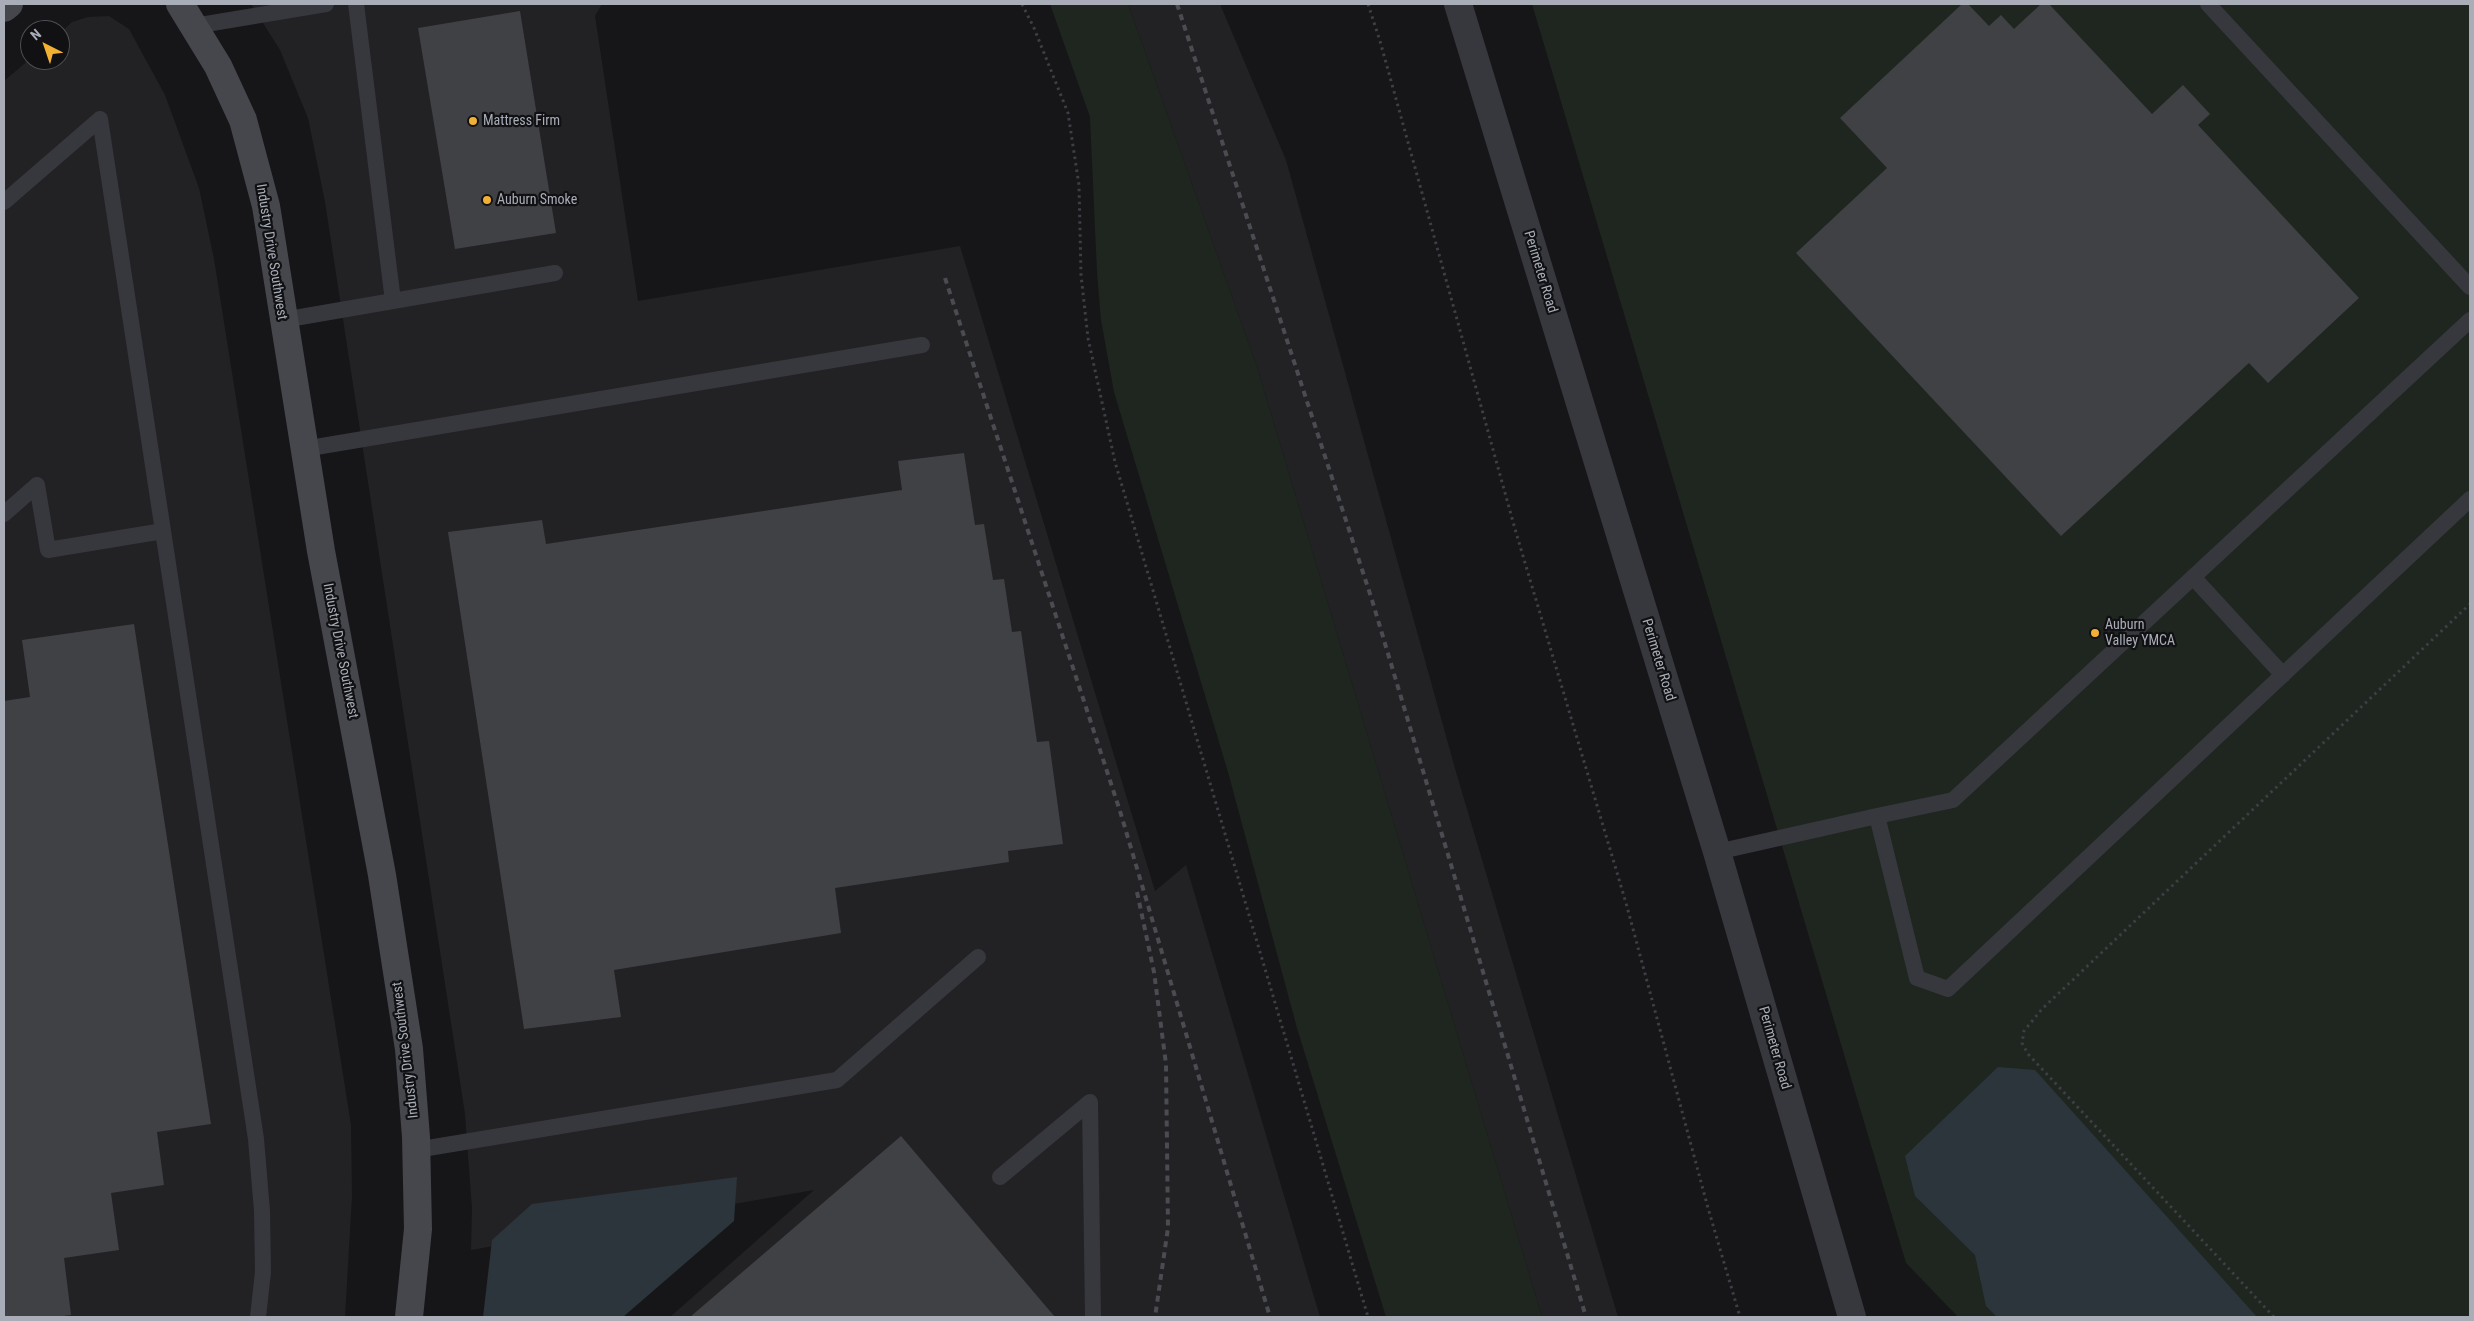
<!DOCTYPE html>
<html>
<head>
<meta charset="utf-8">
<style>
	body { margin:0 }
	#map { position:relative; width:2474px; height:1321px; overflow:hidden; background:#161618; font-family:"Roboto Condensed",sans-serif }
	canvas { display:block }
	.frame { position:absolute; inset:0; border:5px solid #a8adb8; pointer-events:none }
	.north { position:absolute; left:20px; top:20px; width:50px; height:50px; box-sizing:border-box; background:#111113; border:1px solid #4d4f55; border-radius:50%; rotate:319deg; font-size:14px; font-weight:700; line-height:20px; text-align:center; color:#a8adb8 }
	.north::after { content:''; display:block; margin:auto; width:18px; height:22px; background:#f2b134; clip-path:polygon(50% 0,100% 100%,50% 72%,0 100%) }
</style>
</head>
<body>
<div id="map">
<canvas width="2474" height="1321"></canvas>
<div class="frame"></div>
<div class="north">N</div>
</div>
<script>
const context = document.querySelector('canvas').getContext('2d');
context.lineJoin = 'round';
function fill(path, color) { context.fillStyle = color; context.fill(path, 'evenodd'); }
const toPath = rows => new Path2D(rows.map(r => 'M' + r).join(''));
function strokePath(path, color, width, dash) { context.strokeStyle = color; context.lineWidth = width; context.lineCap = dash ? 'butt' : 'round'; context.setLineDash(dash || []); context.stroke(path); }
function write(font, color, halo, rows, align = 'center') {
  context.font = font + ' "Roboto Condensed",sans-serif'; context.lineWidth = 4.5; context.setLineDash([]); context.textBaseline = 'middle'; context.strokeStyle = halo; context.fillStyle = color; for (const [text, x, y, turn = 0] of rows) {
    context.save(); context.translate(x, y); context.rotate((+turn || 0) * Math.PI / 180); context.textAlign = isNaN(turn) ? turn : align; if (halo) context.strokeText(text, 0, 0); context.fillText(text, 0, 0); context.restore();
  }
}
fill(toPath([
	[251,4,602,4,595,16,638,301,960,246,1155,891,1186,865,1320,1317,670,1317,814,1190,471,1250,472,1209,465,1114,325,202,308,118,280,50],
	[1128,4,1220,4,1286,160,1456,772,1618,1317,1542,1317,1257,367],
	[109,16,129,29,165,95,199,188,214,259,351,1125,352,1196,345,1317,4,1317,4,81,30,59,60,60,60,33,72,22,88,17]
]), '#222225');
fill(toPath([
	[1050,4,1128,4,1257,367,1542,1317,1386,1317,1297,1028,1228,772,1114,392,1101,320,1097,273,1090,117],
	[1532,4,2470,4,2470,1317,1958,1317,1906,1263]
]), '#1e261f');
fill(toPath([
	[1998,1067,2035,1070,2257,1317,1997,1317,1986,1306,1975,1255,1915,1196,1905,1156],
	[737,1177,734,1221,623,1317,483,1317,492,1240,532,1204]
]), '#2c353c');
fill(toPath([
	[1962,4,1968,4,1989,26,2001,15,2014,29,2041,4,2049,4,2152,114,2183,85,2210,114,2198,125,2359,298,2268,383,2249,363,2061,536,1796,253,1887,168,1840,118],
	[520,11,556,233,455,249,418,28],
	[964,453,975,525,984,524,993,580,1004,579,1012,632,1021,631,1037,742,1049,741,1063,844,1008,851,1009,862,835,888,841,933,614,970,621,1017,524,1029,448,532,542,520,546,544,902,490,898,461],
	[134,624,211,1124,157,1132,164,1185,111,1193,119,1250,64,1258,71,1315,56,1317,4,1317,4,701,30,697,22,640],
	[901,1136,1055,1317,690,1317]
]), '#404145');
strokePath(toPath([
	[1022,4,1034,28,1068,113,1079,185,1081,275,1088,338,1115,462,1368,1317],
	[1368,4,1380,41,1515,529,1626,903,1708,1208,1740,1317],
	[2274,1317,2028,1054,2022,1043,2024,1031,2042,1009,2470,604]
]), '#3d3f44', 3, [2.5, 4]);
strokePath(toPath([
	[356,4,393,301],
	[2208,4,2470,287],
	[194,26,326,4],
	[100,119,256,1139,262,1211,263,1272,258,1317],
	[4,202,100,119],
	[283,320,555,273],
	[304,449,922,345],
	[37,485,48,550,163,531],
	[4,514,37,485],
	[2193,577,2283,675],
	[1877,816,1953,800,2470,320],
	[1717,852,1877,816,1917,978,1948,989,2470,499],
	[416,1150,837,1080,978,957],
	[1000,1177,1090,1102,1093,1317]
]), '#37383d', 16);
strokePath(toPath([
	[1458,4,1717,852,1852,1317]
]), '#37383d', 28);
strokePath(toPath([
	[180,4,218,66,243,120,266,206,321,551,382,875,409,1049,416,1137,418,1229,409,1317],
	[4,8,9,4]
]), '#45474d', 28);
strokePath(toPath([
	[1177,4,1372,600,1586,1317],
	[945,278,1120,811,1270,1317],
	[1137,892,1154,972,1166,1064,1168,1228,1155,1317]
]), '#4a4c52', 4, [6, 5]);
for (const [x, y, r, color] of [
	[473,121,5,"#f2b134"],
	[487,200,5,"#f2b134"],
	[2095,633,5,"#f2b134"]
]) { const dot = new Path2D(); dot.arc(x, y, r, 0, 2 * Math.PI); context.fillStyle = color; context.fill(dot); strokePath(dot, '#111113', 2); }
write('14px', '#a8adb8', '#111113', [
	["Mattress Firm",483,121],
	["Auburn Smoke",497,200],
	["Auburn",2105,625],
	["Valley YMCA",2105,641]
], 'left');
write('14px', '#a8adb8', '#111113', [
	["Industry Drive Southwest",271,252,81],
	["Perimeter Road",1540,272,73],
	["Industry Drive Southwest",340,651,79],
	["Perimeter Road",1658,660,73],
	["Perimeter Road",1774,1048,74],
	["Industry Drive Southwest",406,1050,-97]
]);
</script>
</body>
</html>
